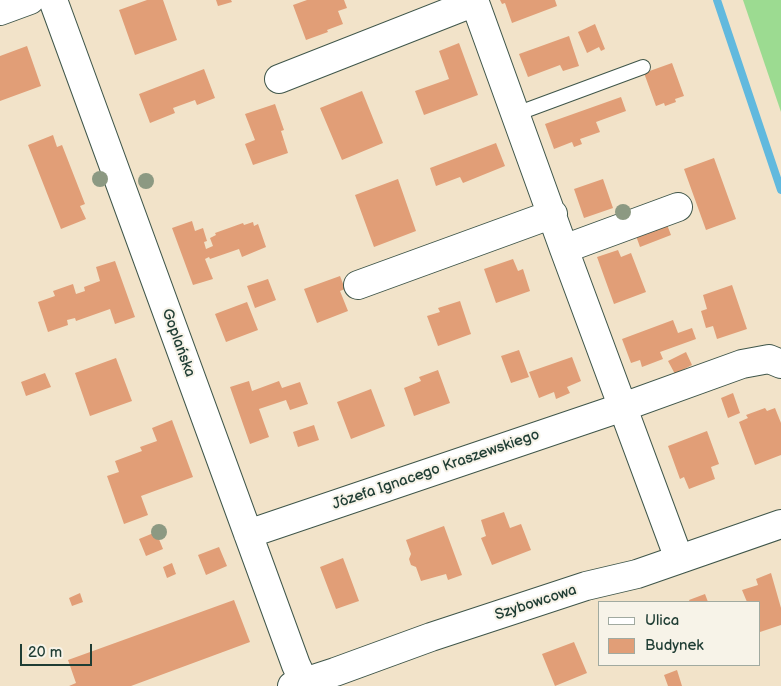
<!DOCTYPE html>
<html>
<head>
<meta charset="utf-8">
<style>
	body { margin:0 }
	#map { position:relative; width:781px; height:686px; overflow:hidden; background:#f2e3c9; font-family:"Balsamiq Sans",sans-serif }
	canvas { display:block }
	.legend { position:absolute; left:598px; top:601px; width:162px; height:65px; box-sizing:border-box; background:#f7f3e8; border:1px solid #a1aaa0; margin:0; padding:6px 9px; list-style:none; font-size:15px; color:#1f3d34 }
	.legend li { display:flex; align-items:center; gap:10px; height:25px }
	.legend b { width:25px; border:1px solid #a1aaa0 }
	.scale { position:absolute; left:20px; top:644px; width:72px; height:22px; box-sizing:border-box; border:2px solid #1f3d34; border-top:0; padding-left:6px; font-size:15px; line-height:18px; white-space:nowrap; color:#1f3d34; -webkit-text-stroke:4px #f7f3e8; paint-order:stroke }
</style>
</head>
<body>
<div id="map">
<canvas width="781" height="686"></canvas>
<ul class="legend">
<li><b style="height:6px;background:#fff"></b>Ulica</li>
<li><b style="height:14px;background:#e19e77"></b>Budynek</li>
</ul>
<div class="scale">20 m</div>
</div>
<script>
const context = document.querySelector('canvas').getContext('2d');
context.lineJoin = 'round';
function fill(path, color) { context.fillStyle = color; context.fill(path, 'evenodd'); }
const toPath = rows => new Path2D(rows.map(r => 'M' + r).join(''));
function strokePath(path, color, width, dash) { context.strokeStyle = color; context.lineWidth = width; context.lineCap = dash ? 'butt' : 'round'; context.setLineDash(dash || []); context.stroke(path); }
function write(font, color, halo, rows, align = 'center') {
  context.font = font + ' "Balsamiq Sans",sans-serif'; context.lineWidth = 4; context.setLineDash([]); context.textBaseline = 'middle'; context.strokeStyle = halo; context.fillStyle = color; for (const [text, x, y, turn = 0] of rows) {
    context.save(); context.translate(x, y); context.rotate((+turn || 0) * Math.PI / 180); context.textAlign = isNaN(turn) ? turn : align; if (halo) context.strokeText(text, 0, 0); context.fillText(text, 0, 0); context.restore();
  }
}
fill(toPath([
	[743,0,781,0,781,112]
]), '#9cdb91');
strokePath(toPath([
	[717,0,781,190]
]), '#61b9de', 8);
fill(toPath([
	[147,0,163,0,177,40,135,55,119,10],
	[216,0,231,0,232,2,218,6],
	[307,0,344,0,347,8,338,11,343,24,327,30,328,32,306,40,293,5],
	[500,0,555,0,557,6,512,23,505,3,502,4],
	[595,24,605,49,601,51,599,47,587,53,578,32],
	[569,36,579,66,563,71,560,65,528,77,519,54],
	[459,43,478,95,424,115,415,91,449,79,439,51],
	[27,46,41,86,0,101,0,56],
	[672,63,684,96,675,99,676,102,665,106,664,103,656,106,644,73],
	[204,69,215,98,197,105,195,100,173,108,175,113,150,123,139,94],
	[362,91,383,143,342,160,320,108],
	[621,97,626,111,596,122,600,132,580,139,582,144,574,147,572,142,554,149,545,124],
	[275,104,284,130,281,131,288,153,253,165,245,144,255,140,245,114],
	[53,135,57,147,62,145,85,204,80,206,86,219,61,229,28,145],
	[496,143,505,166,463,183,460,177,436,186,430,168],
	[714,158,736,219,706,230,684,169],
	[398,179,416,231,374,247,355,195],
	[603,179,613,208,584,218,574,189],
	[192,221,195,231,203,228,207,241,204,242,206,249,213,246,210,238,216,235,215,233,243,223,244,225,253,222,254,226,258,224,266,247,242,257,239,249,210,259,209,257,205,259,213,279,193,285,172,228],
	[666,222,671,235,640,247,635,233],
	[618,250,621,257,631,253,646,292,614,304,597,257],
	[513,259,518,271,523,269,530,291,496,303,484,269],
	[115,261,135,317,115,324,110,309,76,321,75,318,67,320,68,325,48,332,38,302,55,296,53,291,73,284,76,294,85,291,84,287,100,281,96,267],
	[340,276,345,289,340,291,348,311,317,323,304,289],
	[268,279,276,300,255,308,247,286],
	[732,285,747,329,717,339,713,326,706,328,701,311,707,309,703,295],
	[460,301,471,334,438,346,427,316,440,312,438,308],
	[247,302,258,330,226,342,215,314],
	[673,320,678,333,692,328,696,339,660,352,663,359,642,367,640,360,631,363,622,339],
	[519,350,529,377,511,383,501,356],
	[686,352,692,365,675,374,668,361],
	[572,357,581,381,567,387,570,393,556,399,554,392,539,398,529,372],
	[116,358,132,401,90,416,75,373],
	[438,370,450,403,414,416,404,388,421,381,419,377],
	[45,373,51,387,26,396,21,382],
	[249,381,252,391,279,381,282,388,300,382,308,404,290,410,286,400,259,409,269,437,250,444,230,387],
	[371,389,385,426,351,439,337,402],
	[733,393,740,413,728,418,721,398],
	[765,408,767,411,775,408,781,423,781,455,755,465,739,422,748,418,746,415],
	[172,420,193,477,141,496,148,515,124,524,107,476,119,472,115,461,142,451,140,447,157,441,152,428],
	[314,425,319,440,298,447,293,432],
	[707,431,719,464,711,467,715,479,689,489,684,477,680,479,668,446],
	[504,512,510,528,521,524,531,550,492,565,481,538,486,536,481,520],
	[444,526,462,575,448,580,446,574,421,581,416,567,411,565,409,559,411,554,406,540],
	[156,532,163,549,146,556,139,539],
	[219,547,227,566,206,575,198,555],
	[343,558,359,601,336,609,320,567],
	[172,563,176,574,167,578,163,567],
	[771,573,781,608,781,625,760,632,760,602,747,602,742,590,758,585,756,579],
	[80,593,83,602,72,606,69,598],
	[705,594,708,602,690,602,689,600],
	[234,600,250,642,131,686,69,686,76,683,68,660],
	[574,642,587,673,555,686,542,654],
	[677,670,682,686,668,686,664,675]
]), '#e19e77');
const service = toPath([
	[516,114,643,67]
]);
const minor = toPath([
	[53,0,296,665,306,686],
	[474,0,564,249,679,559],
	[0,11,30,0],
	[279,79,475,2],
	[564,249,678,207],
	[358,285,553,214],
	[248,534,623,407,742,364,769,359,781,364],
	[292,686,335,672,431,637,586,586,637,574,781,524]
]);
strokePath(service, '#3f564a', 16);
strokePath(minor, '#3f564a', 30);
strokePath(service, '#fff', 14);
strokePath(minor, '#fff', 28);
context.fillStyle = '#8c9982';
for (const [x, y] of [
	[100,179],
	[146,181],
	[623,212],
	[159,532]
]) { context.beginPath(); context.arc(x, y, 8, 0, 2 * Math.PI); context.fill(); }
write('15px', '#1f3d34', '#f7f3e8', [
	["Goplańska",178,343,70],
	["Józefa Ignacego Kraszewskiego",436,470,-19],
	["Szybowcowa",536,603,-18]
]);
</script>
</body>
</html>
